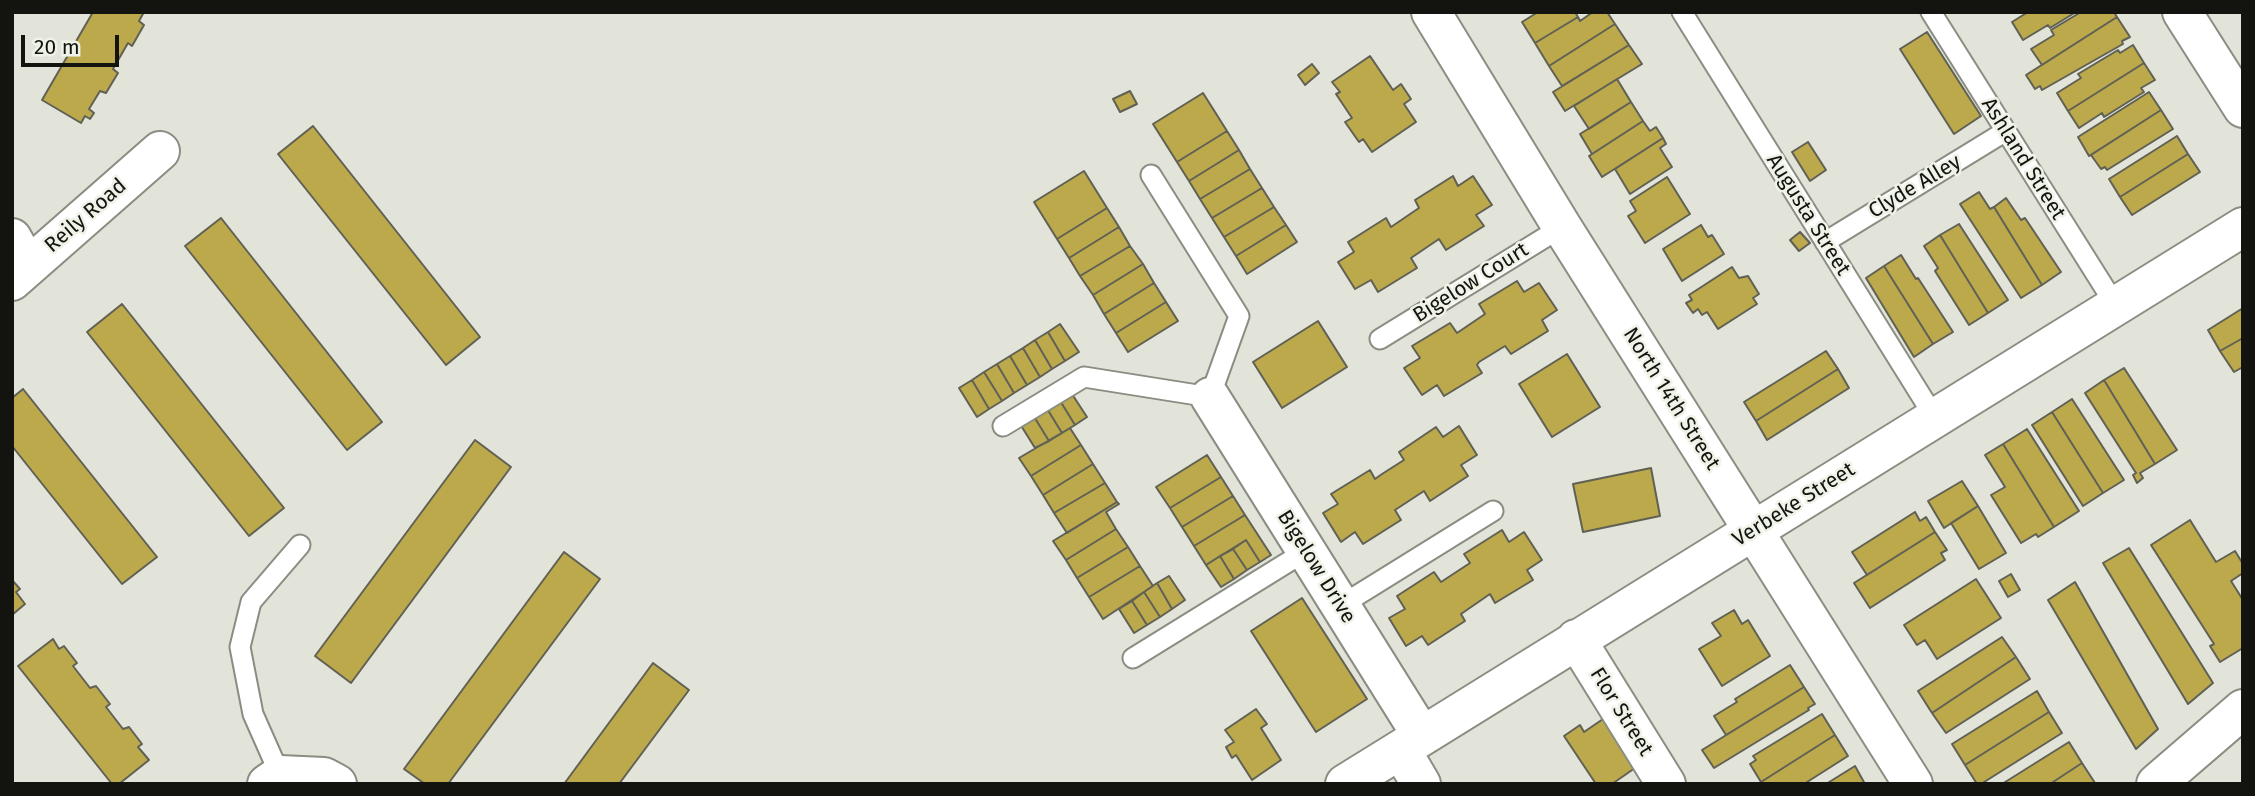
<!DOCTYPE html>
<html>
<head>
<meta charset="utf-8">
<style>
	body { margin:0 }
	#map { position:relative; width:2255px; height:796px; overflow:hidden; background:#e2e4d9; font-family:"Fira Sans",sans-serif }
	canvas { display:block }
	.frame { position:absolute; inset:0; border:14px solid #131410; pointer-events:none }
	.scale { position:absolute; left:21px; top:35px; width:98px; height:32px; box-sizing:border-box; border:4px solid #131410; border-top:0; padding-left:9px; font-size:21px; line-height:24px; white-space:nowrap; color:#131410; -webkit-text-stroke:5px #eff2e6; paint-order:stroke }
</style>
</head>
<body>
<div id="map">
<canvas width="2255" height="796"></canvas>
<div class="frame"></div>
<div class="scale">20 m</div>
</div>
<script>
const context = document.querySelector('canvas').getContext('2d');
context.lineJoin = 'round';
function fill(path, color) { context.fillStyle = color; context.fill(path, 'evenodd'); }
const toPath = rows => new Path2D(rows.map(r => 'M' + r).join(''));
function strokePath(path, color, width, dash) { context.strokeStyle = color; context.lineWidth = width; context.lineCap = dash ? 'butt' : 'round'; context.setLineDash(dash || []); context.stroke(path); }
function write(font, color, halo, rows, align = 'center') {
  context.font = font + ' "Fira Sans",sans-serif'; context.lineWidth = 5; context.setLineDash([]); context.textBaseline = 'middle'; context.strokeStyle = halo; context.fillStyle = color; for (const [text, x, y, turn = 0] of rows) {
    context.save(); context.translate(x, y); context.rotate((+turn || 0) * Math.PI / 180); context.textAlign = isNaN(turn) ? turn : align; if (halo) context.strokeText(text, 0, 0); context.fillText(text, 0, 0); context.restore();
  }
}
const building = toPath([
	[93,12,144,12,139,21,144,25,132,46,128,43,113,69,118,73,106,93,100,91,89,109,94,113,90,119,85,116,81,123,42,100,93,12],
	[1538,12,1575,12,1578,17,1535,43,1522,22,1538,12],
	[1593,12,1607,12,1615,24,1549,66,1535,43,1578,17,1580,21,1593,12],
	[2028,12,2076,12,2050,28,2048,25,2023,40,2012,22,2028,12],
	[2081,12,2114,12,2117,17,2042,65,2031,49,2054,35,2051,30,2081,12],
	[2117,17,2130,37,2122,41,2123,44,2042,90,2040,86,2035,89,2026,75,2117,17],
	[1615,24,1629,45,1562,86,1549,66,1615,24],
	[1927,32,1981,116,1954,134,1900,49,1927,32],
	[1629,45,1642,64,1565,111,1553,92,1629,45],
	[2133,45,2144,63,2068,111,2057,93,2081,78,2078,74,2118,50,2120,53,2133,45],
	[1370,56,1393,90,1401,84,1411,99,1404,104,1416,122,1372,152,1363,139,1359,142,1345,122,1352,118,1336,94,1340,92,1332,82,1370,56],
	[2144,63,2155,80,2141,88,2144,92,2104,117,2102,113,2079,128,2068,111,2144,63],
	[1312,64,1319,73,1305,85,1298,75,1312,64],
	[1617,79,1631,102,1589,129,1574,106,1617,79],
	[1130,91,1137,104,1120,112,1113,99,1130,91],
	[2149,92,2161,110,2089,156,2078,137,2149,92],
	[1203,93,1227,131,1177,162,1153,124,1203,93],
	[1631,102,1643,121,1592,154,1580,134,1631,102],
	[2161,110,2173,129,2107,170,2105,167,2101,169,2091,155,2161,110],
	[1643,121,1650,131,1656,127,1663,138,1602,177,1589,156,1643,121],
	[313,126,480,337,446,365,278,154,313,126],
	[1227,131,1239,150,1189,181,1177,162,1227,131],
	[2177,136,2188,154,2120,197,2109,179,2177,136],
	[1663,138,1666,144,1660,148,1672,167,1630,194,1615,169,1663,138],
	[1808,142,1826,170,1810,181,1792,152,1808,142],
	[1239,150,1250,169,1200,199,1189,181,1239,150],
	[2188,154,2200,172,2132,215,2120,197,2188,154],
	[1250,169,1262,188,1212,218,1200,199,1250,169],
	[1084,171,1107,208,1057,239,1034,202,1084,171],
	[1453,176,1458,186,1473,176,1492,205,1476,215,1484,226,1446,250,1439,239,1411,258,1417,268,1378,292,1371,280,1355,289,1338,262,1354,252,1348,242,1386,218,1391,227,1419,208,1415,200,1453,176],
	[1667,177,1690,214,1645,243,1628,216,1636,211,1630,201,1667,177],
	[1262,188,1274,207,1224,237,1212,218,1262,188],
	[1979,192,1990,209,1994,207,2042,285,2021,298,1960,204,1979,192],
	[2006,198,2021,220,2025,218,2061,272,2042,285,1994,207,2006,198],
	[1274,207,1286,225,1236,256,1224,237,1274,207],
	[1107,208,1119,227,1069,258,1057,239,1107,208],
	[221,218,382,422,347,450,185,246,221,218],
	[1959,224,2008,300,1988,313,1940,235,1959,224],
	[1286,225,1297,242,1247,274,1236,256,1286,225],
	[1701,225,1708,237,1712,235,1724,254,1682,281,1663,249,1701,225],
	[1119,227,1130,246,1080,276,1069,258,1119,227],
	[1800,232,1810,243,1799,251,1790,240,1800,232],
	[1940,235,1988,313,1969,325,1935,271,1938,268,1924,246,1940,235],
	[1130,246,1143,264,1093,295,1080,276,1130,246],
	[1901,255,1916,279,1918,278,1953,332,1933,344,1884,266,1901,255],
	[1143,264,1154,283,1104,314,1093,295,1143,264],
	[1884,266,1933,344,1914,357,1866,278,1884,266],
	[1732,267,1739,278,1748,276,1759,294,1753,298,1757,304,1718,329,1707,312,1702,315,1698,309,1693,313,1686,303,1692,300,1689,295,1732,267],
	[1517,281,1524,292,1539,283,1557,310,1542,320,1548,331,1511,354,1505,346,1479,362,1477,365,1482,373,1444,396,1437,385,1422,395,1404,368,1420,358,1412,346,1450,323,1457,333,1485,314,1479,304,1517,281],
	[1154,283,1166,302,1116,333,1104,314,1154,283],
	[1166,302,1178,321,1128,352,1116,333,1166,302],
	[122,304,284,508,249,536,87,332,122,304],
	[2243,308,2243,338,2220,351,2208,330,2243,308],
	[1318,321,1347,367,1282,408,1253,362,1318,321],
	[1060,324,1079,352,1065,361,1048,332,1060,324],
	[1048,332,1065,361,1052,369,1035,340,1048,332],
	[2243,338,2243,367,2234,372,2220,351,2243,338],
	[1035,340,1052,369,1040,377,1023,348,1035,340],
	[1023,348,1040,377,1027,385,1010,356,1023,348],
	[1826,351,1838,369,1756,421,1744,402,1826,351],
	[1567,354,1600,407,1552,437,1519,384,1567,354],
	[1010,356,1027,385,1014,393,997,364,1010,356],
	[997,364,1014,393,1002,401,984,372,997,364],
	[2124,368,2177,450,2155,464,2104,380,2124,368],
	[1838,369,1849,388,1767,440,1756,421,1838,369],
	[984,372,1002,401,989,409,972,380,984,372],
	[972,380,989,409,977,417,959,388,972,380],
	[2104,380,2155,464,2140,473,2143,478,2137,483,2133,475,2136,473,2085,393,2104,380],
	[23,389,157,557,122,584,12,446,12,398,23,389],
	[1070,391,1087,417,1075,425,1059,399,1070,391],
	[1059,399,1075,425,1062,433,1046,407,1059,399],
	[2072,399,2124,480,2103,493,2052,412,2072,399],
	[1046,407,1062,433,1049,441,1033,415,1046,407],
	[2052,412,2103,493,2083,506,2032,425,2052,412],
	[1033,415,1049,441,1035,448,1020,424,1033,415],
	[1459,426,1477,455,1461,465,1468,476,1430,501,1424,491,1395,510,1401,520,1363,544,1355,532,1341,542,1323,513,1338,504,1331,494,1370,470,1375,479,1382,474,1404,460,1399,452,1436,427,1443,437,1459,426],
	[1070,428,1081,445,1031,476,1019,458,1070,428],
	[2027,429,2079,511,2054,527,2003,444,2027,429],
	[475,440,511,467,351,683,315,656,475,440],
	[2003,444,2054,527,2038,537,2036,534,2021,543,1991,495,2005,487,1985,455,2003,444],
	[1081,445,1093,464,1043,495,1031,476,1081,445],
	[1207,455,1221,477,1170,508,1156,487,1207,455],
	[1093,464,1105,483,1054,513,1043,495,1093,464],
	[1651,468,1660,516,1583,532,1573,484,1651,468],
	[1221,477,1233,496,1182,527,1170,508,1221,477],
	[1962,481,1978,506,1944,528,1928,501,1962,481],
	[1105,483,1117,502,1067,533,1054,513,1105,483],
	[1233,496,1245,515,1194,546,1182,527,1233,496],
	[1117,502,1119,504,1106,512,1116,529,1066,560,1053,541,1117,502],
	[1978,506,2006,553,1979,569,1951,523,1978,506],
	[1915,512,1920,521,1926,517,1935,532,1867,575,1852,552,1915,512],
	[1245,515,1271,555,1260,562,1246,540,1206,565,1194,546,1245,515],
	[2190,520,2216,562,2235,551,2243,564,2243,573,2231,581,2243,600,2243,648,2220,662,2210,646,2214,644,2151,545,2190,520],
	[1116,529,1128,547,1077,578,1066,560,1116,529],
	[1502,530,1509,542,1524,532,1542,560,1527,570,1533,580,1495,603,1490,594,1461,614,1465,621,1428,645,1422,636,1406,646,1389,618,1405,609,1397,596,1434,572,1441,582,1470,563,1464,554,1502,530],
	[1935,532,1947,550,1941,553,1945,560,1870,608,1854,583,1935,532],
	[1246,540,1260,562,1247,570,1233,549,1246,540],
	[1128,547,1140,566,1089,597,1077,578,1128,547],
	[2129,548,2213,683,2188,704,2103,563,2129,548],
	[1233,549,1247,570,1234,579,1220,556,1233,549],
	[564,552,600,579,448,784,425,784,404,769,564,552],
	[1220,556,1234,579,1221,587,1206,565,1220,556],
	[1140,566,1153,586,1103,619,1089,597,1140,566],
	[2011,574,2020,590,2008,597,1999,581,2011,574],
	[1169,576,1185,600,1172,609,1157,583,1169,576],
	[1976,579,2001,618,1937,659,1925,640,1917,645,1904,625,1976,579],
	[12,580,20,589,16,592,25,604,12,615,12,580],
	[2075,582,2158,729,2136,749,2048,600,2075,582],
	[1157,583,1172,609,1160,617,1144,592,1157,583],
	[1144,592,1160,617,1147,625,1132,601,1144,592],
	[1302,598,1367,699,1316,732,1251,631,1302,598],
	[1132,601,1147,625,1134,633,1119,609,1132,601],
	[1734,610,1742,624,1748,620,1770,656,1722,686,1699,649,1721,636,1712,623,1734,610],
	[2002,637,2016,657,1932,713,1918,691,2002,637],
	[53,639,59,649,64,646,77,663,73,666,90,688,96,686,110,704,106,707,123,729,129,727,142,744,138,747,149,760,119,784,112,784,18,666,53,639],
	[2016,657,2030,679,1946,733,1932,713,2016,657],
	[653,663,689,690,619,784,564,784,653,663],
	[1790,665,1804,687,1726,735,1714,716,1737,702,1735,699,1790,665],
	[1804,687,1815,704,1808,708,1809,710,1714,768,1702,750,1804,687],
	[2037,691,2049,712,1965,765,1952,744,2037,691],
	[1256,709,1267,724,1261,728,1281,760,1252,780,1236,755,1232,758,1226,747,1234,742,1225,730,1256,709],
	[2049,712,2062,733,1981,784,1977,784,1965,765,2049,712],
	[1822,714,1835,735,1761,782,1750,764,1756,760,1753,756,1822,714],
	[1603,719,1635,768,1612,784,1596,784,1564,736,1580,725,1584,732,1603,719],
	[1835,735,1848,756,1804,784,1762,784,1761,782,1835,735],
	[2069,742,2082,763,2050,784,2002,784,2069,742],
	[2082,763,2095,783,2050,784,2082,763],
	[1855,766,1865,784,1826,784,1855,766]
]);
fill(building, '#bba94b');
strokePath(building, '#616055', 2);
const service = toPath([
	[1682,12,1935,418],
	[1931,12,2116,306],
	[1825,242,2006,131],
	[1380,339,1562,227],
	[1003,426,1084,377,1210,397,1239,316,1151,175],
	[1340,606,1493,511],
	[1133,658,1306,551],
	[280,775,253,714,240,647,251,602,300,545]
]);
const minor = toPath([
	[1431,12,1562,227,1913,784],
	[2182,12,2243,108],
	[12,238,28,267],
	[12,281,160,151],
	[1210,397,1422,736],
	[1576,639,1666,784],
	[1401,750,1421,784],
	[267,784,280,775,324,777,337,784],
	[1345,784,2243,227],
	[2156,784,2243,709]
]);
strokePath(service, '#8a8d82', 23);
strokePath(minor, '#8a8d82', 42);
strokePath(service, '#fff', 19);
strokePath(minor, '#fff', 38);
write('21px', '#131410', '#eff2e6', [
	["Ashland Street",2023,159,58],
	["Clyde Alley",1915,187,-31],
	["Augusta Street",1808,215,58],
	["Reily Road",86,216,-41],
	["Bigelow Court",1471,283,-32],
	["North 14th Street",1671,399,58],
	["Verbeke Street",1794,505,-32],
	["Bigelow Drive",1316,567,58],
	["Flor Street",1621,712,58]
]);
</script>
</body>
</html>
